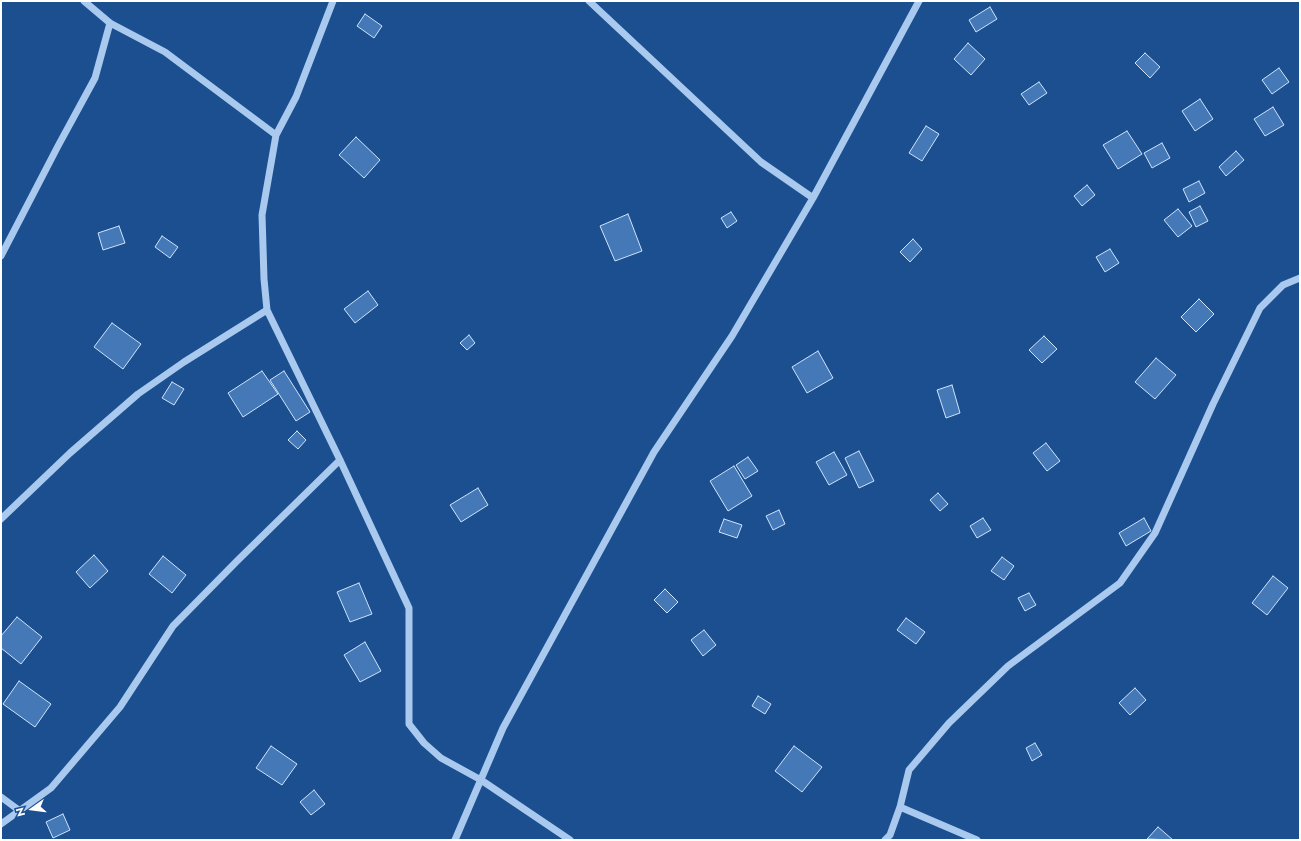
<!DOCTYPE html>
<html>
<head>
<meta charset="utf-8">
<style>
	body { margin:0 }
	#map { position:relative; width:1301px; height:841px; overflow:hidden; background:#1b4f8f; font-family:Jost,sans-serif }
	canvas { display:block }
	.frame { position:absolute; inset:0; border:2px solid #fff; pointer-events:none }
	.north { position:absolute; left:12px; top:789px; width:40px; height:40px; -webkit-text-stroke:3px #1b4f8f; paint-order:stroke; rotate:256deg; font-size:11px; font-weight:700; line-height:16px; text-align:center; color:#fff }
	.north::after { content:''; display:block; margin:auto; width:14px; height:18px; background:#fff; clip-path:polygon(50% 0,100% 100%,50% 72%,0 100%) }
</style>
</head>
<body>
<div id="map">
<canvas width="1301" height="841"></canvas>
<div class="frame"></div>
<div class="north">N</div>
</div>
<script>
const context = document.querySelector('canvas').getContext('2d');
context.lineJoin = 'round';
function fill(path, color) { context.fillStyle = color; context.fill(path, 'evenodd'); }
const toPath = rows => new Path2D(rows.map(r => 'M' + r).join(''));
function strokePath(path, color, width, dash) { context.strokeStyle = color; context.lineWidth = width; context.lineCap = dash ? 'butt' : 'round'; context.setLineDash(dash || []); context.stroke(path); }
const building = toPath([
	[990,7,997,19,976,32,969,20,990,7],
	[365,14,382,26,374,38,357,26,365,14],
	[968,43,985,59,971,75,954,59,968,43],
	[1145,53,1160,67,1150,78,1135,63,1145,53],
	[1279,68,1289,82,1272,94,1262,80,1279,68],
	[1039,82,1047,93,1029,105,1021,94,1039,82],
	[1200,99,1213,119,1195,131,1182,111,1200,99],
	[1273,107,1284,125,1265,136,1254,119,1273,107],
	[926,126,939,134,922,161,909,153,926,126],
	[1127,131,1142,154,1118,169,1103,145,1127,131],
	[356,137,380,160,364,178,339,155,356,137],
	[1162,143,1170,158,1152,168,1144,153,1162,143],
	[1236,151,1244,160,1226,176,1219,167,1236,151],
	[1199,181,1205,193,1189,202,1183,189,1199,181],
	[1087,185,1095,195,1082,206,1074,196,1087,185],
	[1200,206,1208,221,1196,227,1189,212,1200,206],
	[1178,209,1192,226,1178,237,1164,220,1178,209],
	[731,212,737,221,727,228,721,218,731,212],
	[628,214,642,251,615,261,600,226,628,214],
	[119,226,125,243,103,250,98,233,119,226],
	[162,236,178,247,170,258,155,247,162,236],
	[913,239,922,249,910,262,900,252,913,239],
	[1110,249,1119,263,1105,272,1096,257,1110,249],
	[368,291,378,305,355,323,344,309,368,291],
	[1199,299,1214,314,1196,332,1181,317,1199,299],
	[112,323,141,344,123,369,94,347,112,323],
	[469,335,475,343,467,350,460,343,469,335],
	[1044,336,1057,349,1042,363,1029,350,1044,336],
	[818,351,833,378,807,393,792,367,818,351],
	[1156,358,1176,375,1155,399,1135,382,1156,358],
	[262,371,278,394,243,417,228,393,262,371],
	[284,371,310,412,296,421,270,380,284,371],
	[172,382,184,389,174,405,162,398,172,382],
	[952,385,960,413,946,418,937,390,952,385],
	[297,431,306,440,298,449,288,440,297,431],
	[1046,443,1060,461,1047,471,1033,453,1046,443],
	[859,451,874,481,859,488,845,458,859,451],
	[834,452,847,475,829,485,816,462,834,452],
	[748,457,758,471,745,479,736,465,748,457],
	[734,466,752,496,728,511,710,481,734,466],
	[478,488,488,505,461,522,450,505,478,488],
	[938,493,948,504,940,511,930,500,938,493],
	[779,510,785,524,773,530,766,516,779,510],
	[983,518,991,530,977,538,970,526,983,518],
	[1144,518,1151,531,1126,546,1119,533,1144,518],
	[724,519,742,525,737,538,719,532,724,519],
	[94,555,108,571,90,588,76,572,94,555],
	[163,556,186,575,172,593,149,574,163,556],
	[1002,557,1014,566,1004,580,991,571,1002,557],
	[1273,576,1288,588,1267,615,1252,603,1273,576],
	[359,583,372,614,350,622,337,592,359,583],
	[665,589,678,602,667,613,654,600,665,589],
	[1029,593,1036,605,1025,611,1018,598,1029,593],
	[17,617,42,637,21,664,1,648,1,636,17,617],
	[906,618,925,632,916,644,897,630,906,618],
	[704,630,716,645,703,656,691,640,704,630],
	[365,642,381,671,360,682,344,655,365,642],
	[19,681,51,704,35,727,3,704,19,681],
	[1135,688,1146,700,1130,715,1119,703,1135,688],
	[758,696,771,704,765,714,752,706,758,696],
	[1035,743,1042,755,1032,761,1026,748,1035,743],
	[271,746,297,764,282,785,256,768,271,746],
	[794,746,822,767,802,792,775,771,794,746],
	[314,790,325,804,311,815,300,802,314,790],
	[63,814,70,830,53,838,46,822,63,814],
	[1158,827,1173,840,1147,839,1158,827]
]);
fill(building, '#4478b7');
strokePath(building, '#cfe3fa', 1);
strokePath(toPath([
	[84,1,110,23,165,52,276,135,262,215,264,279,267,310,340,460,409,608,409,724,424,743,441,758,481,780,570,840],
	[589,1,761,162,813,198],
	[276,135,296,97,333,1],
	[1,256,58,146,95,78,110,23],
	[1,519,70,453,138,394,184,362,267,310],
	[1,797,20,811],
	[900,807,977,840],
	[1,824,51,788,120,707,173,626,237,561,340,460],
	[455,840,503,728,654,452,732,336,813,198,919,1],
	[885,840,890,835,900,807,909,770,949,723,1008,666,1120,583,1155,533,1213,404,1260,308,1283,285,1300,278]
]), '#a9c9ee', 7);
</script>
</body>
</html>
